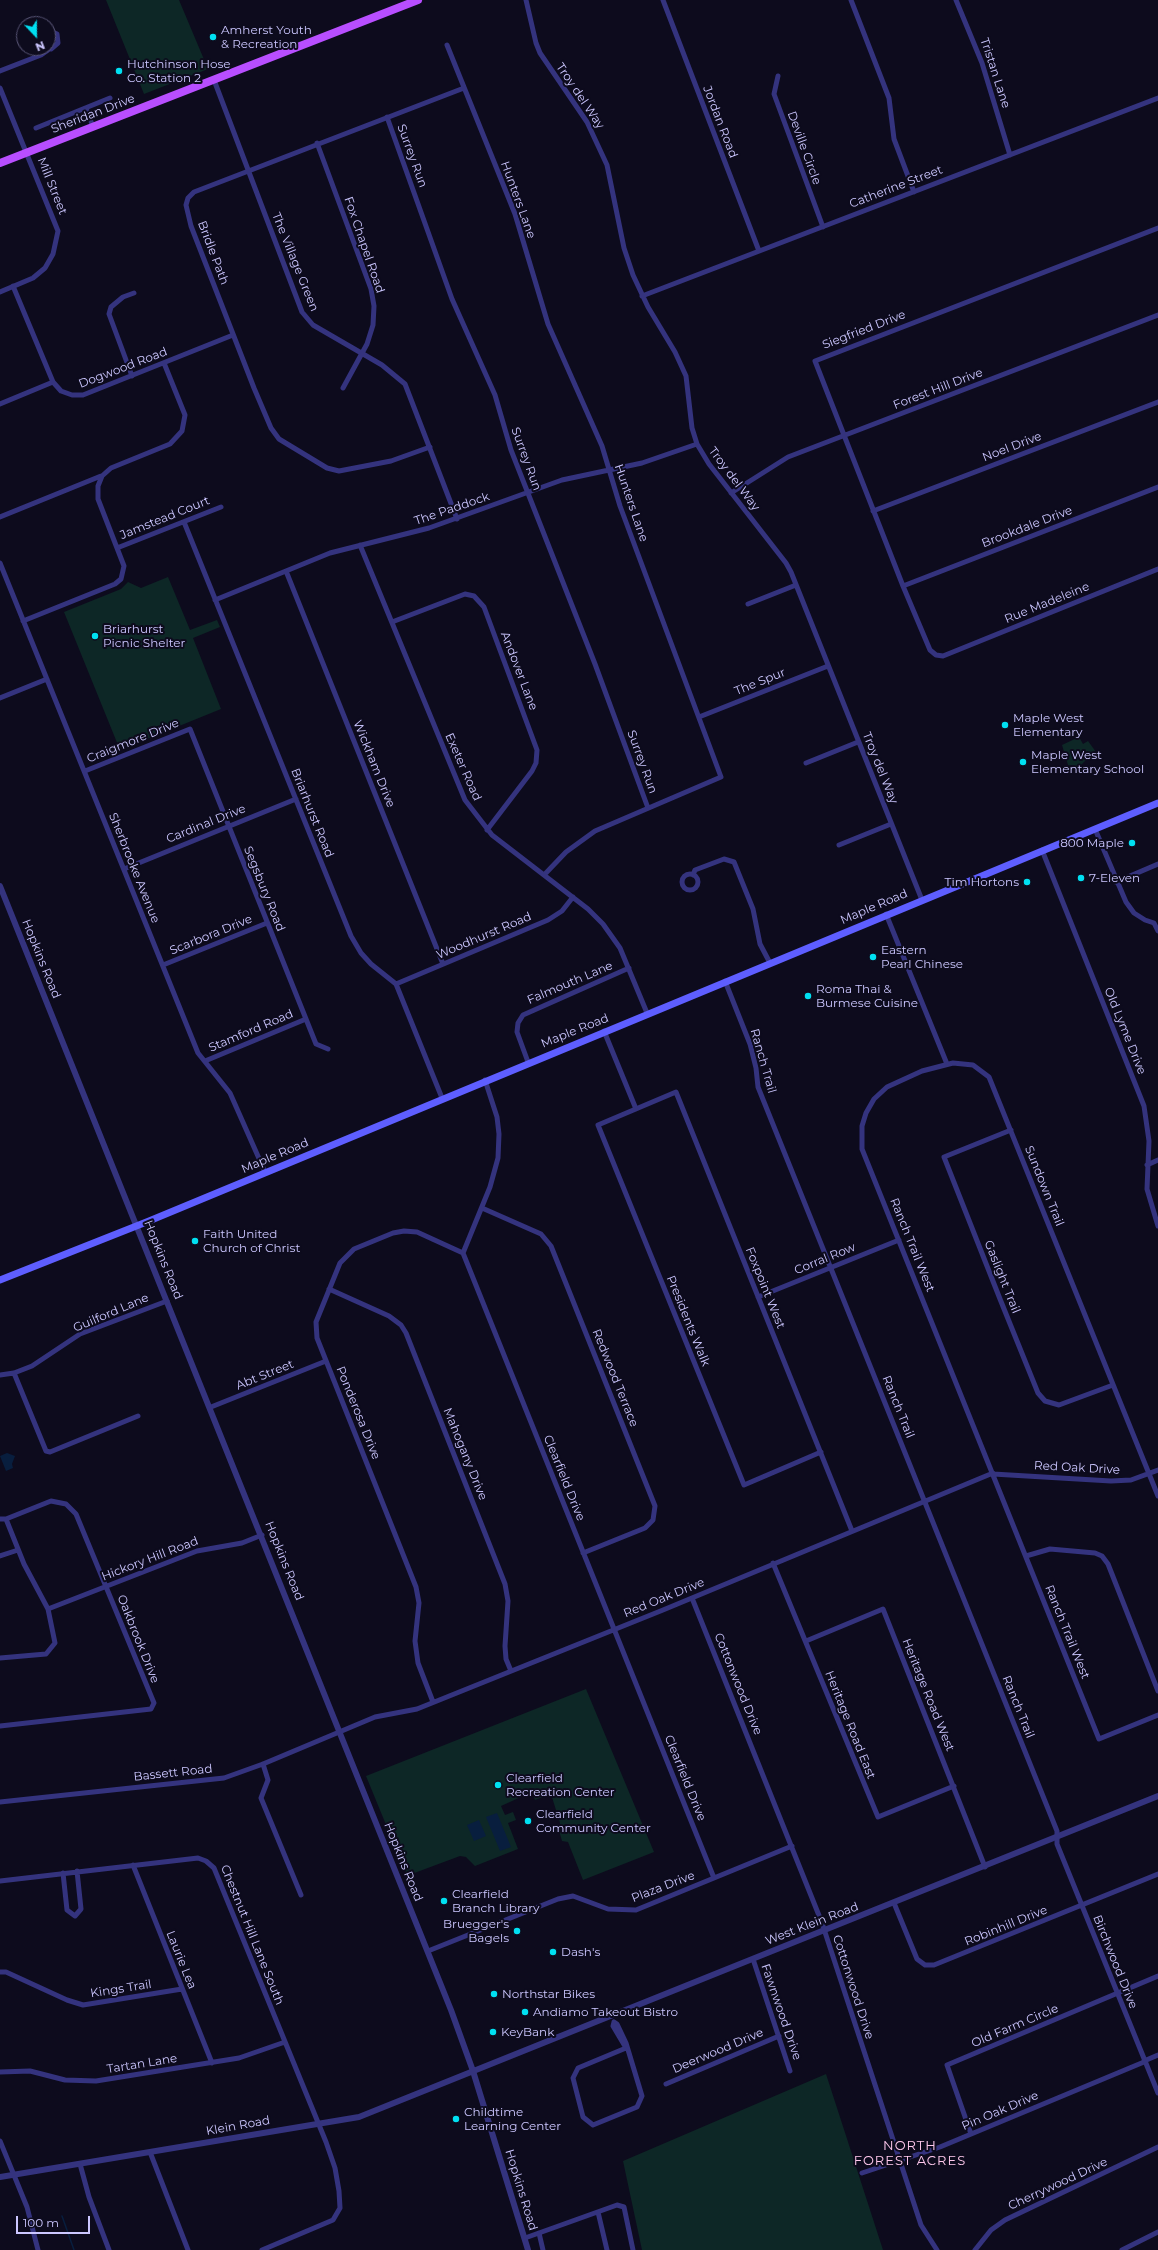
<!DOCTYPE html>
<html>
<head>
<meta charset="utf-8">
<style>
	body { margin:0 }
	#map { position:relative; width:1158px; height:2250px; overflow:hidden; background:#0d0b1d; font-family:Montserrat,sans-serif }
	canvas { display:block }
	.north { position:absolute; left:16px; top:16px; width:40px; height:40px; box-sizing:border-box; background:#0d0b1d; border:1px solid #595677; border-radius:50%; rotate:158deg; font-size:11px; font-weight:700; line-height:16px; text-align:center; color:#ccc7ff }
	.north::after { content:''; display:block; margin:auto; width:14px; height:18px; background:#00e0f2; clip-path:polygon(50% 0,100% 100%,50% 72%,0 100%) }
	.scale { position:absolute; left:16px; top:2216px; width:74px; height:18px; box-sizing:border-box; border:2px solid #ccc7ff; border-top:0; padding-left:5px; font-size:12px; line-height:14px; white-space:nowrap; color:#ccc7ff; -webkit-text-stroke:3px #0d0b1d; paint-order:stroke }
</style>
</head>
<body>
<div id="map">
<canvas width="1158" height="2250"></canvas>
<div class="north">N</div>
<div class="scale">100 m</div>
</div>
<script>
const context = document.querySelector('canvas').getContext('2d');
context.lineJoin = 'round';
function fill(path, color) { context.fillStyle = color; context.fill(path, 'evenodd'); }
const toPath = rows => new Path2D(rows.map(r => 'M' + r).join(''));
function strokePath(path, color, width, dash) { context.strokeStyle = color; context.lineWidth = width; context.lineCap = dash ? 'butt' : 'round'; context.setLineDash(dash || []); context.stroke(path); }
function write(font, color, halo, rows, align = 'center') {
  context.font = font + ' Montserrat,sans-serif'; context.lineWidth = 4; context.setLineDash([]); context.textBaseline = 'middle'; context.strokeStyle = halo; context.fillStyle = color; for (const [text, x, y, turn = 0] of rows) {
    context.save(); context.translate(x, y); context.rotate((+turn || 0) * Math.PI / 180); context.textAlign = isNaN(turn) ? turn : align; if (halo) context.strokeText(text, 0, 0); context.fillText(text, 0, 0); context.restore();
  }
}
fill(toPath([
	[106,0,179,0,208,69,144,94],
	[168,577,190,630,217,620,220,627,193,638,221,709,120,750,64,612,121,589,128,582,141,588],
	[1079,737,1083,744,1088,741,1096,752,1093,759,1085,761,1077,769,1068,765,1062,745],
	[586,1689,654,1852,583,1880,568,1842,562,1841,560,1834,560,1823,551,1794,535,1800,532,1792,501,1806,505,1815,513,1812,516,1820,508,1823,518,1849,475,1866,466,1857,460,1856,409,1875,405,1871,366,1776],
	[826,2074,883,2250,642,2250,623,2161]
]), '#0d2726');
fill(toPath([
	[7,1453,15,1456,12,1464,13,1468,6,1471,0,1456],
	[497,1813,511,1847,500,1851,486,1817],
	[479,1820,486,1836,474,1841,467,1825]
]), '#081e3e');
strokePath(toPath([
	[62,2216,74,2250]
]), '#081e3e', 1.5);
strokePath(toPath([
	[526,0,536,43,540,53,587,122,607,165,624,248,633,275,648,307,675,352,686,376,692,428,697,444,709,464,786,563,791,572,922,900],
	[663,0,759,251],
	[851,0,889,98,894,139,914,192],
	[956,0,982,63,1010,155],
	[447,45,515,214,548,324,602,446,620,506,721,777,595,831,566,852,545,874],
	[44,48,51,49,58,43,57,34,48,30],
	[0,71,41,55,48,50],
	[778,76,774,94,823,227],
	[214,80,302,312,313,325,382,365,405,384,457,519],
	[0,88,58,231,53,254,45,268,33,278,0,292],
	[86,108,93,127],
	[387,117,452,299,495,395,511,450,595,664,648,808],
	[36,128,110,98],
	[317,143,371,289,374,306,373,325,367,344,343,388],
	[1158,228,815,361,903,586,930,650,936,655,943,656,1158,569],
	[13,286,53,382,61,391,72,395,83,395,233,335],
	[642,296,1158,98],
	[132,376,109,314,111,307,123,297,134,293],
	[0,404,53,382],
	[430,447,391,461,339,471,327,468,279,439,271,428,254,388,191,226,186,205,188,198,194,192,464,88],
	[731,493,788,457,1158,315],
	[873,511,1158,402],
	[0,517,101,476],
	[184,522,351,936,361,953,371,964,396,984,442,1098],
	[360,545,465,800,492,835,588,909,603,924,620,948,647,1013],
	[117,548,221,507],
	[0,563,198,1053,230,1093,265,1172],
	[286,571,443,964],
	[903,586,1158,487],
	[215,600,330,553,429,528,562,480,642,463,697,444],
	[748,604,796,585],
	[23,621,115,584,121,579,124,566,98,499,98,486,102,476,111,468,170,444,182,431,185,415,164,363],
	[392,622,465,594,474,596,484,607,537,750,536,763,532,771,487,830],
	[0,698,47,679],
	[699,717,828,666],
	[806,763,858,742],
	[85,771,190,729,316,1044,328,1049],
	[1095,829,1126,902,1134,913,1145,920,1154,923,1158,931],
	[839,845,891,824],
	[1042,850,1144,1106,1149,1141,1147,1189,1158,1226],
	[124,869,296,799],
	'682 882a8 8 0 1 1 16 0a8 8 0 1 1-16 0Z',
	[693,875,695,870,724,859,734,862,753,909,760,944,770,963],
	[1116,882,1158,864],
	[886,914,947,1064],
	[163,965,267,923],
	[725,981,750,1044,756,1068,758,1087,1057,1831,1057,1844,1158,2093],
	[396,984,548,920,562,911,573,897],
	[604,1031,636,1109],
	[205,1061,306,1019],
	[528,1062,517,1032,518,1023,523,1015,629,968],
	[485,1080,497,1117,499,1134,498,1158,490,1187,463,1253,714,1878],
	[1011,1130,944,1157,1000,1299,1038,1393,1045,1401,1059,1405,1113,1385],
	[1147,1165,1158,1160],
	[482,1208,541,1234,551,1246,655,1506,653,1520,645,1528,583,1553],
	[329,1289,389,1316,401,1325,406,1333,505,1584,508,1601,505,1646,506,1659,511,1671],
	[758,1297,899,1240],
	[14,1373,46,1451,50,1452,138,1416],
	[0,1375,14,1373,32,1366,80,1334,167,1301],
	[211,1407,326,1361],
	[821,1452,744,1485,598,1125,676,1092,852,1531],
	[993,1474,1111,1481,1131,1480,1158,1470],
	[1158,1496,989,1077,973,1065,953,1063,922,1071,887,1087,874,1099,866,1113,862,1126,862,1149,1099,1739,1158,1715],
	[0,1519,6,1519,51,1501,66,1504,76,1514,154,1703,151,1709,0,1726],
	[0,1556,18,1550],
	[1026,1556,1050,1549,1095,1553,1102,1556,1108,1564,1158,1691],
	[773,1563,878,1817,954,1786],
	[692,1598,822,1923,921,2225,937,2250],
	[48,1609,197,1551,242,1543,262,1535],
	[806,1641,883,1609,985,1867],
	[0,1658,46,1654,55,1643,48,1609,24,1564,6,1519],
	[433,1702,418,1663,415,1641,419,1603,416,1587,317,1338,316,1322,340,1263,354,1249,393,1233,404,1231,417,1232,463,1253],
	[263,1764,268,1780,261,1798,301,1895],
	[0,1802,224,1778,263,1764,375,1717,417,1709,663,1610,993,1473],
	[133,1865,212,2063],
	[63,1873,67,1910,75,1916,81,1909,77,1871],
	[0,1881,198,1858,206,1861,214,1868,326,2142,335,2168,339,2191,340,2208,333,2220,262,2250],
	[894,1903,917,1959,925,1965,934,1965,1158,1874],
	[428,1951,558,1899,573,1896,608,1909,636,1910,792,1846],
	[753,1959,790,2071],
	[0,1972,6,1972,67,2000,83,2005,182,1989],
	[626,2048,578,2068,573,2078,583,2117,593,2125,637,2107,642,2096,626,2043,617,2024,614,2022,613,2026,626,2048],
	[1144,2061,1158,2055],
	[0,2072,30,2071,65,2080,96,2081,239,2058,285,2042],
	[666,2084,779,2036],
	[971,2134,947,2065,1158,1976],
	[0,2141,27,2207,38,2250],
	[150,2152,188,2250],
	[80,2164,89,2197,109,2250],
	[862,2173,940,2147,1144,2062],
	[598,2212,607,2250],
	[539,2233,543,2250],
	[525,2238,617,2205,624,2207,633,2250],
	[975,2250,991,2230,1005,2220,1158,2147],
	[1122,2250,1158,2232]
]), '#34337e', 5);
strokePath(toPath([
	[0,886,451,2010,473,2071,528,2250],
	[0,2177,359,2117,1158,1796]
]), '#34337e', 6);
strokePath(toPath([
	[0,1280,149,1221,1158,803]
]), '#5e5eff', 7);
strokePath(toPath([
	[0,163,418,0]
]), '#b84eff', 8);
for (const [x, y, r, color] of [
	[213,37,4,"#00e0f2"],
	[119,71,4,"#00e0f2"],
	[95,636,4,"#00e0f2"],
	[1005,725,4,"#00e0f2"],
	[1023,762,4,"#00e0f2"],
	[1132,843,4,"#00e0f2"],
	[1081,878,4,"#00e0f2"],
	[1027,882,4,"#00e0f2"],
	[873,957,4,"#00e0f2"],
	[808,996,4,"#00e0f2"],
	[195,1241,4,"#00e0f2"],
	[498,1785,4,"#00e0f2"],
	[528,1821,4,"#00e0f2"],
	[444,1901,4,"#00e0f2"],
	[517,1931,4,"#00e0f2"],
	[553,1952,4,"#00e0f2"],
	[494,1994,4,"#00e0f2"],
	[525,2012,4,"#00e0f2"],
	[493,2032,4,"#00e0f2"],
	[456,2119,4,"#00e0f2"]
]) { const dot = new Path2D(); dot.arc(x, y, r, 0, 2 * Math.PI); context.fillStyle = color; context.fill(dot); strokePath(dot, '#0d0b1d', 1.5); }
write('12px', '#ccc7ff', '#0d0b1d', [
	["Amherst Youth",221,30],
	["& Recreation",221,44],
	["Hutchinson Hose",127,64],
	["Co. Station 2",127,78],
	["Briarhurst",103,629],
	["Picnic Shelter",103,643],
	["Maple West",1013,718],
	["Elementary",1013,732],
	["Maple West",1031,755],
	["Elementary School",1031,769],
	["800 Maple",1124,843,"right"],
	["7-Eleven",1089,878],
	["Tim Hortons",1019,882,"right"],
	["Eastern",881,950],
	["Pearl Chinese",881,964],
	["Roma Thai &",816,989],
	["Burmese Cuisine",816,1003],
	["Faith United",203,1234],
	["Church of Christ",203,1248],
	["Clearfield",506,1778],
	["Recreation Center",506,1792],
	["Clearfield",536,1814],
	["Community Center",536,1828],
	["Clearfield",452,1894],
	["Branch Library",452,1908],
	["Bruegger's",509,1924,"right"],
	["Bagels",509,1938,"right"],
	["Dash's",561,1952],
	["Northstar Bikes",502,1994],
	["Andiamo Takeout Bistro",533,2012],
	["KeyBank",501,2032],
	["Childtime",464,2112],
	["Learning Center",464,2126]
], 'left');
write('12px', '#ccc7ff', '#0d0b1d', [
	["Tristan Lane",995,73,72],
	["Troy del Way",580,96,56],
	["Sheridan Drive",93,114,-21],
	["Jordan Road",720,122,69],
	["Deville Circle",804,148,70],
	["Surrey Run",412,156,70],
	["Mill Street",52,186,68],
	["Catherine Street",896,187,-21],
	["Hunters Lane",518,200,70],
	["Fox Chapel Road",364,245,71],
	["Bridle Path",213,253,69],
	["The Village Green",295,262,68],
	["Siegfried Drive",864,330,-21],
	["Dogwood Road",123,368,-21],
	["Forest Hill Drive",938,389,-21],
	["Noel Drive",1012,447,-21],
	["Surrey Run",526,459,70],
	["Troy del Way",734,479,53],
	["Hunters Lane",631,503,71],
	["The Paddock",452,509,-19],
	["Jamstead Court",165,518,-22],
	["Brookdale Drive",1027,527,-21],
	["Rue Madeleine",1047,603,-22],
	["Andover Lane",519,671,69],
	["The Spur",760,682,-22],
	["Craigmore Drive",133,741,-22],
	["Surrey Run",642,762,70],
	["Wickham Drive",374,764,68],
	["Exeter Road",463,767,66],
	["Troy del Way",880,768,68],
	["Briarhurst Road",312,813,68],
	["Cardinal Drive",206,824,-22],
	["Sherbrooke Avenue",134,868,68],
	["Segsbury Road",264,889,68],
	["Maple Road",874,907,-23],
	["Scarbora Drive",211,935,-22],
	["Woodhurst Road",484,936,-23],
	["Hopkins Road",41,959,68],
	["Falmouth Lane",570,983,-23],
	["Stamford Road",251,1031,-23],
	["Maple Road",575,1031,-22],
	["Old Lyme Drive",1125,1031,68],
	["Ranch Trail",763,1061,74],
	["Maple Road",275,1156,-23],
	["Sundown Trail",1044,1186,68],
	["Ranch Trail West",912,1245,68],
	["Corral Row",825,1259,-22],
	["Hopkins Road",163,1260,68],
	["Gaslight Trail",1002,1277,68],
	["Foxpoint West",765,1288,68],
	["Guilford Lane",111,1313,-23],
	["Presidents Walk",688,1321,68],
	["Abt Street",265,1375,-22],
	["Redwood Terrace",615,1378,68],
	["Ranch Trail",898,1407,68],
	["Ponderosa Drive",358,1413,68],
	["Mahogany Drive",465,1454,68],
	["Red Oak Drive",1077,1468,3],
	["Clearfield Drive",564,1478,68],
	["Hickory Hill Road",150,1559,-21],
	["Hopkins Road",284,1561,68],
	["Red Oak Drive",664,1598,-22],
	["Ranch Trail West",1067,1632,68],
	["Oakbrook Drive",138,1639,68],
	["Cottonwood Drive",738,1684,68],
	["Heritage Road West",928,1695,68],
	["Ranch Trail",1018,1707,68],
	["Heritage Road East",850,1725,68],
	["Bassett Road",173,1773,-6],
	["Clearfield Drive",685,1778,68],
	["Hopkins Road",403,1862,68],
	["Plaza Drive",663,1887,-21],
	["West Klein Road",812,1924,-21],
	["Robinhill Drive",1006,1926,-22],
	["Chestnut Hill Lane South",252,1935,68],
	["Laurie Lea",181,1960,68],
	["Birchwood Drive",1115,1962,68],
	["Cottonwood Drive",853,1987,72],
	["Kings Trail",121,1989,-9],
	["Fawnwood Drive",781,2012,71],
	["Old Farm Circle",1015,2026,-23],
	["Deerwood Drive",718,2051,-23],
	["Tartan Lane",142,2064,-9],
	["Pin Oak Drive",1000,2111,-23],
	["Klein Road",238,2126,-10],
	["Cherrywood Drive",1058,2184,-25],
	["Hopkins Road",521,2190,73]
]);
context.letterSpacing = '1px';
write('13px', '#ffc9ed', '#0d0b1d', [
	["NORTH",910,2146],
	["FOREST ACRES",910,2161]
]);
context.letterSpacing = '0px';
</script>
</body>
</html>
